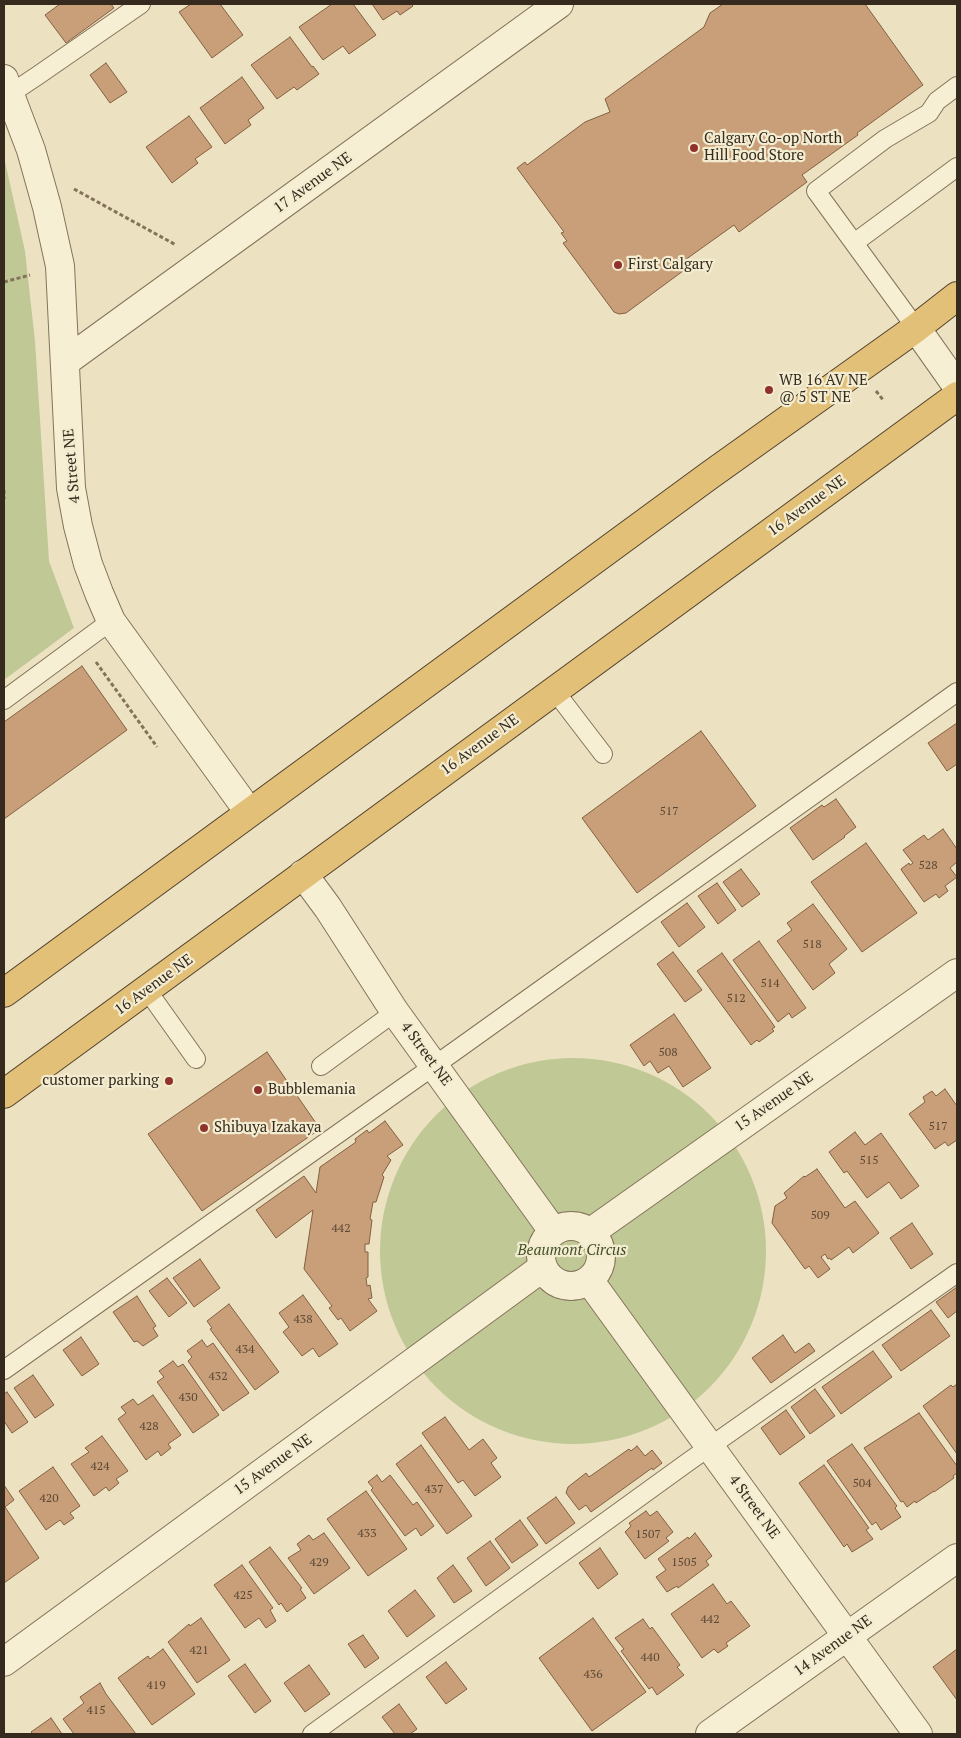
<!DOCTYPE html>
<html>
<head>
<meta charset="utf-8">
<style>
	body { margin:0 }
	#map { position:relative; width:961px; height:1738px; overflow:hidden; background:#ece2c1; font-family:"PT Serif",serif }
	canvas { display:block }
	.frame { position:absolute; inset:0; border:5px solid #352a1d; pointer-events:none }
</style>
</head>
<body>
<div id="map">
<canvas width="961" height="1738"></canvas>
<div class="frame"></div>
</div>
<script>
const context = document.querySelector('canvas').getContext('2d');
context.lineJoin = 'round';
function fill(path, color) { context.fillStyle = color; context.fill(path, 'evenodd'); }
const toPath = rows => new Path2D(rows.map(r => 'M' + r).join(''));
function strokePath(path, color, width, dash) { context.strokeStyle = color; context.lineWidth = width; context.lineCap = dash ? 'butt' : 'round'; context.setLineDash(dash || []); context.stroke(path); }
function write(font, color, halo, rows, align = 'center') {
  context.font = font + ' "PT Serif",serif'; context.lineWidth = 4.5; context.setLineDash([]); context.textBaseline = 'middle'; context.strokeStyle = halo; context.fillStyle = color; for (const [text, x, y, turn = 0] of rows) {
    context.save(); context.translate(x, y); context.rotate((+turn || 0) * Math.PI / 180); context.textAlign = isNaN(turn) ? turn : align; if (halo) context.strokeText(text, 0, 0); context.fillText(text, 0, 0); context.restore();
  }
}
fill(toPath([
	[4,157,25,251,35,341,49,561,74,628,4,680],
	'380 1251a193 193 0 1 1 386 0a193 193 0 1 1-386 0Z'
]), '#c0c996');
const building = toPath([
	[60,4,111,4,114,8,66,43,45,15,60,4],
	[191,4,220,4,243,35,212,58,179,12,191,4],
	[332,4,353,4,376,35,349,54,343,46,323,60,299,27,332,4],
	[372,4,411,4,413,6,400,15,397,11,383,20,372,4],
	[723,4,865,4,923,85,857,133,858,135,802,175,807,182,739,232,734,225,678,265,683,271,626,313,619,314,614,312,563,243,567,241,561,233,564,232,517,168,525,162,527,165,585,122,610,112,605,99,704,27,710,13,723,4],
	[290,37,312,67,313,66,319,74,297,90,294,87,277,99,251,65,290,37],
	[106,63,127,92,110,103,90,75,106,63],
	[242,77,264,108,248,120,251,125,225,144,200,108,242,77],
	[189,116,212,147,195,159,198,163,172,183,146,147,189,116],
	[82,666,127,730,4,819,4,722,82,666],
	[957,723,957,764,947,771,928,743,957,723],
	[701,731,756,806,637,893,582,818,701,731],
	[836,799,856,827,844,836,845,837,813,860,790,828,822,805,824,807,836,799],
	[943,829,957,849,957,862,950,868,957,877,945,886,948,891,939,898,936,894,924,902,902,871,901,869,909,863,910,865,913,863,903,850,924,835,928,840,943,829],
	[866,843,917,913,862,952,811,882,866,843],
	[741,869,760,894,742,907,723,882,741,869],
	[717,883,736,910,718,924,698,896,717,883],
	[687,903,705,927,679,947,661,922,687,903],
	[813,904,847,949,829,964,835,973,813,990,777,941,792,930,787,923,813,904],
	[759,941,806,1008,792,1018,789,1013,778,1022,733,960,759,941],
	[673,952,702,990,685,1002,657,964,673,952],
	[722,953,775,1027,772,1029,774,1031,759,1042,757,1040,751,1045,697,971,722,953],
	[674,1014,711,1068,683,1087,669,1066,658,1073,650,1061,644,1066,630,1045,674,1014],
	[267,1052,320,1129,202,1211,148,1134,267,1052],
	[945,1089,957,1106,957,1140,948,1146,945,1142,935,1149,909,1114,925,1102,923,1097,932,1091,936,1096,945,1089],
	[385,1121,403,1145,387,1156,391,1160,382,1175,384,1177,376,1202,373,1202,370,1219,372,1220,369,1244,365,1244,365,1252,368,1252,368,1277,366,1278,367,1286,370,1285,372,1298,368,1299,377,1311,350,1331,341,1318,338,1320,329,1308,332,1306,304,1269,313,1210,276,1238,256,1210,304,1176,316,1193,320,1167,356,1142,355,1139,367,1130,369,1133,385,1121],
	[855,1132,865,1145,881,1133,919,1186,901,1199,889,1182,867,1198,847,1171,844,1173,829,1152,855,1132],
	[817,1169,845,1208,855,1201,879,1233,853,1253,849,1247,831,1260,830,1258,828,1259,825,1254,821,1257,830,1269,818,1278,809,1266,805,1269,772,1223,775,1206,787,1198,784,1193,804,1176,805,1177,817,1169],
	[912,1223,933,1254,911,1269,890,1238,912,1223],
	[200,1259,220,1288,194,1307,173,1278,200,1259],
	[167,1278,187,1303,169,1317,149,1291,167,1278],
	[957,1287,957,1311,948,1318,936,1302,957,1287],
	[303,1295,338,1344,319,1357,313,1348,302,1356,283,1332,289,1327,279,1313,303,1295],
	[137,1296,156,1326,153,1328,158,1336,143,1346,137,1341,134,1342,113,1312,137,1296],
	[229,1304,279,1372,255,1390,210,1329,212,1328,207,1321,229,1304],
	[931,1310,950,1336,901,1371,882,1345,931,1310],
	[783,1335,795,1353,809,1343,815,1351,771,1383,752,1358,783,1335],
	[81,1337,99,1364,82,1376,63,1350,81,1337],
	[202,1340,207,1347,213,1343,249,1393,223,1411,188,1361,192,1357,187,1351,202,1340],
	[873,1351,892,1377,841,1414,822,1387,873,1351],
	[173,1361,178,1367,183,1364,219,1415,193,1433,157,1382,164,1377,159,1371,173,1361],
	[33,1375,54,1405,35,1418,14,1388,33,1375],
	[957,1384,957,1454,923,1406,951,1385,953,1387,957,1384],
	[815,1389,835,1416,810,1434,791,1407,815,1389],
	[7,1392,28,1422,12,1433,4,1421,4,1394,7,1392],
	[153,1395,181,1435,168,1444,171,1448,161,1456,158,1451,146,1460,118,1419,126,1413,121,1407,133,1399,138,1405,153,1395],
	[786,1410,805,1437,780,1455,761,1428,786,1410],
	[919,1413,957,1466,957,1473,953,1476,954,1478,934,1492,934,1491,916,1503,915,1501,907,1507,903,1501,901,1502,864,1448,919,1413],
	[445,1417,469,1450,483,1439,497,1458,491,1463,501,1477,475,1496,463,1480,458,1483,422,1433,445,1417],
	[102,1436,128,1471,116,1479,119,1483,109,1491,106,1487,94,1496,71,1464,89,1452,85,1448,102,1436],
	[852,1444,897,1506,895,1508,901,1517,881,1530,876,1522,872,1525,827,1461,852,1444],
	[421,1445,472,1516,447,1534,396,1464,421,1445],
	[637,1446,645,1456,652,1450,662,1463,653,1470,652,1468,591,1512,586,1505,579,1510,566,1493,568,1487,586,1473,589,1477,629,1449,631,1451,637,1446],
	[824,1465,869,1528,866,1530,873,1539,852,1552,847,1544,844,1547,799,1483,824,1465],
	[53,1467,80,1506,70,1513,74,1518,64,1525,60,1520,46,1530,19,1491,53,1467],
	[377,1475,382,1482,390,1475,413,1505,417,1502,434,1526,421,1536,416,1528,405,1536,371,1490,373,1488,368,1482,377,1475],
	[4,1485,14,1500,5,1507,39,1558,4,1583,4,1485],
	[366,1491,407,1549,368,1576,327,1519,366,1491],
	[556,1497,575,1523,546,1544,527,1518,556,1497],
	[646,1511,650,1516,657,1511,673,1532,666,1538,669,1541,645,1559,625,1532,631,1526,629,1523,646,1511],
	[520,1520,538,1545,512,1563,495,1539,520,1520],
	[324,1533,350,1568,314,1594,288,1558,301,1550,297,1544,309,1535,313,1540,324,1533],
	[695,1533,712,1556,706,1561,709,1565,678,1588,677,1586,667,1592,656,1577,666,1570,658,1559,688,1537,689,1539,695,1533],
	[490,1541,510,1568,486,1586,467,1558,490,1541],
	[270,1547,302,1588,300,1589,306,1598,287,1612,281,1603,279,1605,249,1562,270,1547],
	[600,1548,618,1574,598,1589,579,1563,600,1548],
	[242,1565,273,1608,270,1610,276,1621,266,1628,259,1618,245,1628,214,1585,242,1565],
	[453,1565,472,1591,454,1603,437,1578,453,1565],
	[713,1584,727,1604,731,1601,750,1626,726,1643,728,1646,718,1653,714,1649,702,1658,671,1614,713,1584],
	[415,1590,435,1616,407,1637,388,1611,415,1590],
	[201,1618,230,1660,197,1683,168,1642,189,1624,190,1626,201,1618],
	[593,1618,646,1692,592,1731,539,1658,593,1618],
	[643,1619,650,1629,652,1627,680,1665,677,1667,684,1675,657,1695,652,1687,649,1689,621,1651,624,1649,615,1638,643,1619],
	[363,1635,379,1658,365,1668,348,1644,363,1635],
	[163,1649,195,1694,152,1725,118,1678,148,1656,150,1659,163,1649],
	[957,1649,957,1700,933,1667,957,1649],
	[446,1662,467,1689,446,1704,426,1677,446,1662],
	[245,1664,271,1701,255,1713,228,1676,245,1664],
	[309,1665,330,1694,305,1712,284,1683,309,1665],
	[100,1683,106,1694,136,1734,74,1734,63,1719,84,1703,80,1697,100,1683],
	[399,1704,417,1729,410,1734,395,1734,382,1717,399,1704],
	[51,1718,62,1734,33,1734,31,1732,51,1718]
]);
fill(building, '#c89f79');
strokePath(building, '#825f41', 1);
const service = toPath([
	[10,94,37,76,141,4],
	[854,243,957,167],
	[916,328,816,191,885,139,929,113,937,101,957,86],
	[554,690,603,754],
	[4,700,111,621],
	[147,990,196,1059],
	[321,1066,395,1012],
	[4,1370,455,1051,957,692],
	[312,1734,688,1462,957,1273]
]);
const minor = toPath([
	[4,79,31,150,47,207,60,266,71,488,78,526,88,564,99,593,111,621,249,812],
	[916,328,957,386],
	[65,362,559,4],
	[303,874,328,908,395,1012,553,1231],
	'541 1256a30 30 0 1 1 60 0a30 30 0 1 1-60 0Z',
	[591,1232,957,973],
	[589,1280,918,1734],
	[4,1662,542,1268],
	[710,1734,957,1558]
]);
const trunk = toPath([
	[4,993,710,475,916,328,957,296],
	[4,1094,957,396]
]);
strokePath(service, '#84735a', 20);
strokePath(minor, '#84735a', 30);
strokePath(trunk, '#52412e', 30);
strokePath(toPath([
	[74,189,176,245],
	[4,282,30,275],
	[876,391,884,401],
	[4,490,4,499],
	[96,662,157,747]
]), '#84735a', 3, [4, 2.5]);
strokePath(service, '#f7efd4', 18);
strokePath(minor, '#f7efd4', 28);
strokePath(trunk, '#e3c078', 28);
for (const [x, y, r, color] of [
	[694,148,5,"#90322c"],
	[618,265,5,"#90322c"],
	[769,390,5,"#90322c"],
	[169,1081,5,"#90322c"],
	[258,1090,5,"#90322c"],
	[204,1128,5,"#90322c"]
]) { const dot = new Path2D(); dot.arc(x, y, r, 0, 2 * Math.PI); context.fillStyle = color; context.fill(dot); strokePath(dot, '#f3ecd0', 2); }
write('12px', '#5a4734', null, [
	["517",669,812],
	["528",928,866],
	["518",812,945],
	["514",770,984],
	["512",736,999],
	["508",668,1053],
	["517",938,1127],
	["515",869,1161],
	["509",820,1216],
	["442",341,1229],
	["438",303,1320],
	["434",245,1350],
	["432",218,1377],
	["430",188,1398],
	["428",149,1427],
	["424",100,1467],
	["504",862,1484],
	["437",434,1490],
	["420",49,1499],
	["433",367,1534],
	["1507",648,1535],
	["429",319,1563],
	["1505",684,1563],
	["425",243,1596],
	["442",710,1620],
	["421",199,1651],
	["440",650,1658],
	["436",593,1675],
	["419",156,1686],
	["415",96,1711]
]);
write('15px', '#352a1d', '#f3ecd0', [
	["Calgary Co-op North",704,139],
	["Hill Food Store",704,156],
	["First Calgary",628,265],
	["WB 16 AV NE",779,381],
	["@ 5 ST NE",779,398],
	["customer parking",159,1081,"right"],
	["Bubblemania",268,1090],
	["Shibuya Izakaya",214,1128]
], 'left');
write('15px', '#352a1d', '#f3ecd0', [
	["17 Avenue NE",313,183,-36],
	["4 Street NE",72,466,-95],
	["16 Avenue NE",807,506,-36],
	["16 Avenue NE",480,745,-36],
	["16 Avenue NE",154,985,-36],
	["4 Street NE",426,1054,54],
	["15 Avenue NE",774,1102,-35],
	["15 Avenue NE",273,1465,-36],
	["4 Street NE",754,1507,54],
	["14 Avenue NE",833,1646,-36]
]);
write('italic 15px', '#425025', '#f3ecd0', [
	["Beaumont Circus",572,1251]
]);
</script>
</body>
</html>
